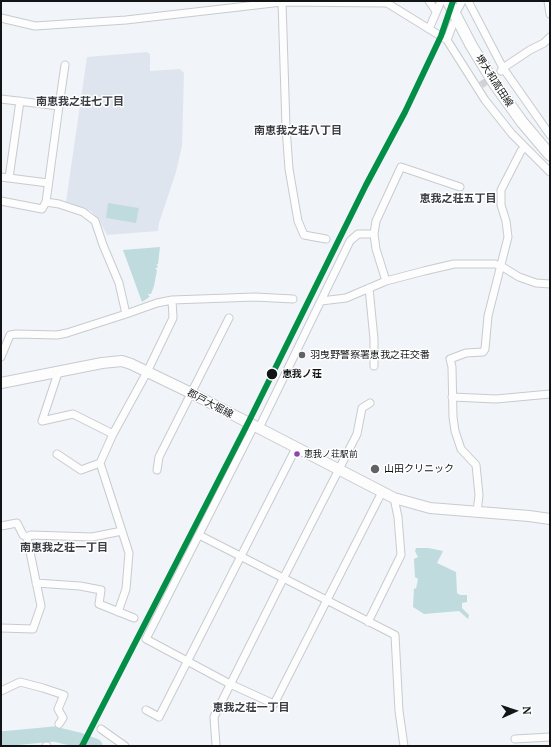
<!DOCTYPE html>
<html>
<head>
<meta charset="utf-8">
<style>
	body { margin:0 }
	#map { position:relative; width:551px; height:747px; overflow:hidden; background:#f1f4f8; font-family:"PT Serif",serif }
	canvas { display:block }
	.frame { position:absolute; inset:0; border:2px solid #121416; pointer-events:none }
	.north { position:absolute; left:495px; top:691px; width:40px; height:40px; -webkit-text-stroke:3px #fff; paint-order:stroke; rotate:87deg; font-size:11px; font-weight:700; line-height:16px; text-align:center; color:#121416 }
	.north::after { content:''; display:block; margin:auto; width:14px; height:18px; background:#121416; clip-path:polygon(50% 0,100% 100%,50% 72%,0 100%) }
</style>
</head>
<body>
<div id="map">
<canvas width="551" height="747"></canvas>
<div class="frame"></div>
<div class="north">N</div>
</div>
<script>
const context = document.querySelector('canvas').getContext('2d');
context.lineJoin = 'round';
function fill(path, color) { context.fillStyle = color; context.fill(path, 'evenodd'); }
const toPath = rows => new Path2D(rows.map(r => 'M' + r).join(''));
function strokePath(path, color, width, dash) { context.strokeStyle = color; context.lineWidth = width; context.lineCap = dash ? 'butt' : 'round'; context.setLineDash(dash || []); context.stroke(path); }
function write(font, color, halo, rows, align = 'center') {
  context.font = font + ' "PT Serif","Noto Sans JP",serif'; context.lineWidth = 3; context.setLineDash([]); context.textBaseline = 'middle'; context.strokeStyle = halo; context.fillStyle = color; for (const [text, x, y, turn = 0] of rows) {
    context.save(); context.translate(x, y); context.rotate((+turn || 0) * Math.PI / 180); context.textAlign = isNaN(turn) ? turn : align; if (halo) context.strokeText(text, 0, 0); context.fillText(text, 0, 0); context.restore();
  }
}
fill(toPath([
	[147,52,150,54,150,71,180,69,184,73,182,146,176,172,159,223,158,231,107,235,99,220,91,211,84,208,66,202,87,57]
]), '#dfe5ef');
fill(toPath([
	[108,203,139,208,136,223,106,218],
	[160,247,158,264,156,265,158,266,157,268,155,268,157,270,154,286,151,294,148,294,148,295,150,296,148,298,142,302,123,250],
	[416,548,428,548,443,551,437,563,456,572,457,593,460,595,467,595,467,602,462,603,462,608,469,615,468,619,459,611,424,614,413,607,414,588,416,589,418,579,415,577,414,559,418,557,415,551]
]), '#bfdbde');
strokePath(toPath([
	[1,739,54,734,79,740,95,746]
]), '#bfdbde', 15);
strokePath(toPath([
	[481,85,500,72]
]), '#d0d2d6', 7, [7, 3.5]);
const street = toPath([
	[429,1,436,11],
	[468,1,503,68,550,135],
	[548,1,550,14],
	[282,2,286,127,289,169,298,221,304,235,326,239],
	[458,9,462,1],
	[1,18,35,26,126,20,282,2,387,3,447,40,485,100,512,134,550,172],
	[429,29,441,1],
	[447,40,453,24],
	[501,71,503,68,530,50,544,43,550,37],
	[1,99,59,106,46,202,59,204,83,212,95,221,103,245,119,283,126,314,157,303,172,300,255,297,293,299],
	[59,106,65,65],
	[1,177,48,183],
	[9,178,20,101],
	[1,201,42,209,46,202],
	[386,281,376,249,374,234,376,221,401,167,460,187],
	[369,288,374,339,374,366],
	[321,301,346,298,386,281,424,271,454,264,495,264,501,266,519,277,536,283,550,284],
	[1,357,10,335,16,334,57,335,67,333,126,314],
	[58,373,42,421,73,414,113,434],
	[452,397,496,399,550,394],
	[254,426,146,639,230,684,274,704,382,492],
	[259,428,350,241,358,234,374,234],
	[57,454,81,470,100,463],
	[157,470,159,457,229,318],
	[477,512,479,495,476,465,461,449,455,431,453,417,452,367,450,359,466,353,483,352,485,349,488,316,508,237,506,221,501,205,501,190,521,151,525,147],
	[1,526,17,523,23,535,27,537,41,606,33,629,1,628],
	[199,535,395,635,399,711,404,746],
	[27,537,31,535,92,537,122,531],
	[36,583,80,586,101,590,99,604,134,618],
	[118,612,126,589,129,553,100,463,113,434,147,372,173,318,172,300],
	[368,622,401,555,398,517,394,498],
	[1,691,20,682,43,688,64,695,58,709,63,718,59,724],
	[146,710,159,717,296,448],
	[101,729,125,746],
	[515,739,550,737],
	[46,746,47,746],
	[216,746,214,717,283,579,357,434,362,408,370,403]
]);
const secondary = toPath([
	[1,383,102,363,122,361,131,364,191,393,394,498,430,508,529,516,550,519]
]);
const primary = toPath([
	[448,1,471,45,494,83,522,122,550,155]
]);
strokePath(street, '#c8cbce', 9);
strokePath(secondary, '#c8cbce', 12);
strokePath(primary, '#c8cbce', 13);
strokePath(street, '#fdfdfe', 7);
strokePath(secondary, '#fdfdfe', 10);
strokePath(primary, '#fdfdfe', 11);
strokePath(toPath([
	[82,746,248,423,366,185,405,112,441,36,453,1]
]), '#028e46', 6);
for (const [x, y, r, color] of [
	[302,355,4,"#606265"],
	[272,374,6,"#121416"],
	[297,454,3.5,"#8e44ad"],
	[375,469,5,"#606265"]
]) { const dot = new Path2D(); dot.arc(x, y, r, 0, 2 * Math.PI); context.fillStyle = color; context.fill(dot); strokePath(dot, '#fff', 1.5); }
write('9px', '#121416', '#fff', [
	["恵我ノ荘駅前",304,454]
], 'left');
write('10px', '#121416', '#fff', [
	["堺大和高田線",494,81,57],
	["郡戸大堀線",210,404,28]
]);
write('10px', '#121416', '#fff', [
	["羽曳野警察署恵我之荘交番",310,355],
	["山田クリニック",384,469]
], 'left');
write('bold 10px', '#121416', '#fff', [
	["恵我ノ荘",282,374]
], 'left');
write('bold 11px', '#383b41', '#fff', [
	["南恵我之荘七丁目",80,102],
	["南恵我之荘八丁目",298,131],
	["恵我之荘五丁目",458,199],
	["南恵我之荘一丁目",64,548],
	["恵我之荘一丁目",251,708]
]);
</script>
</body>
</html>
